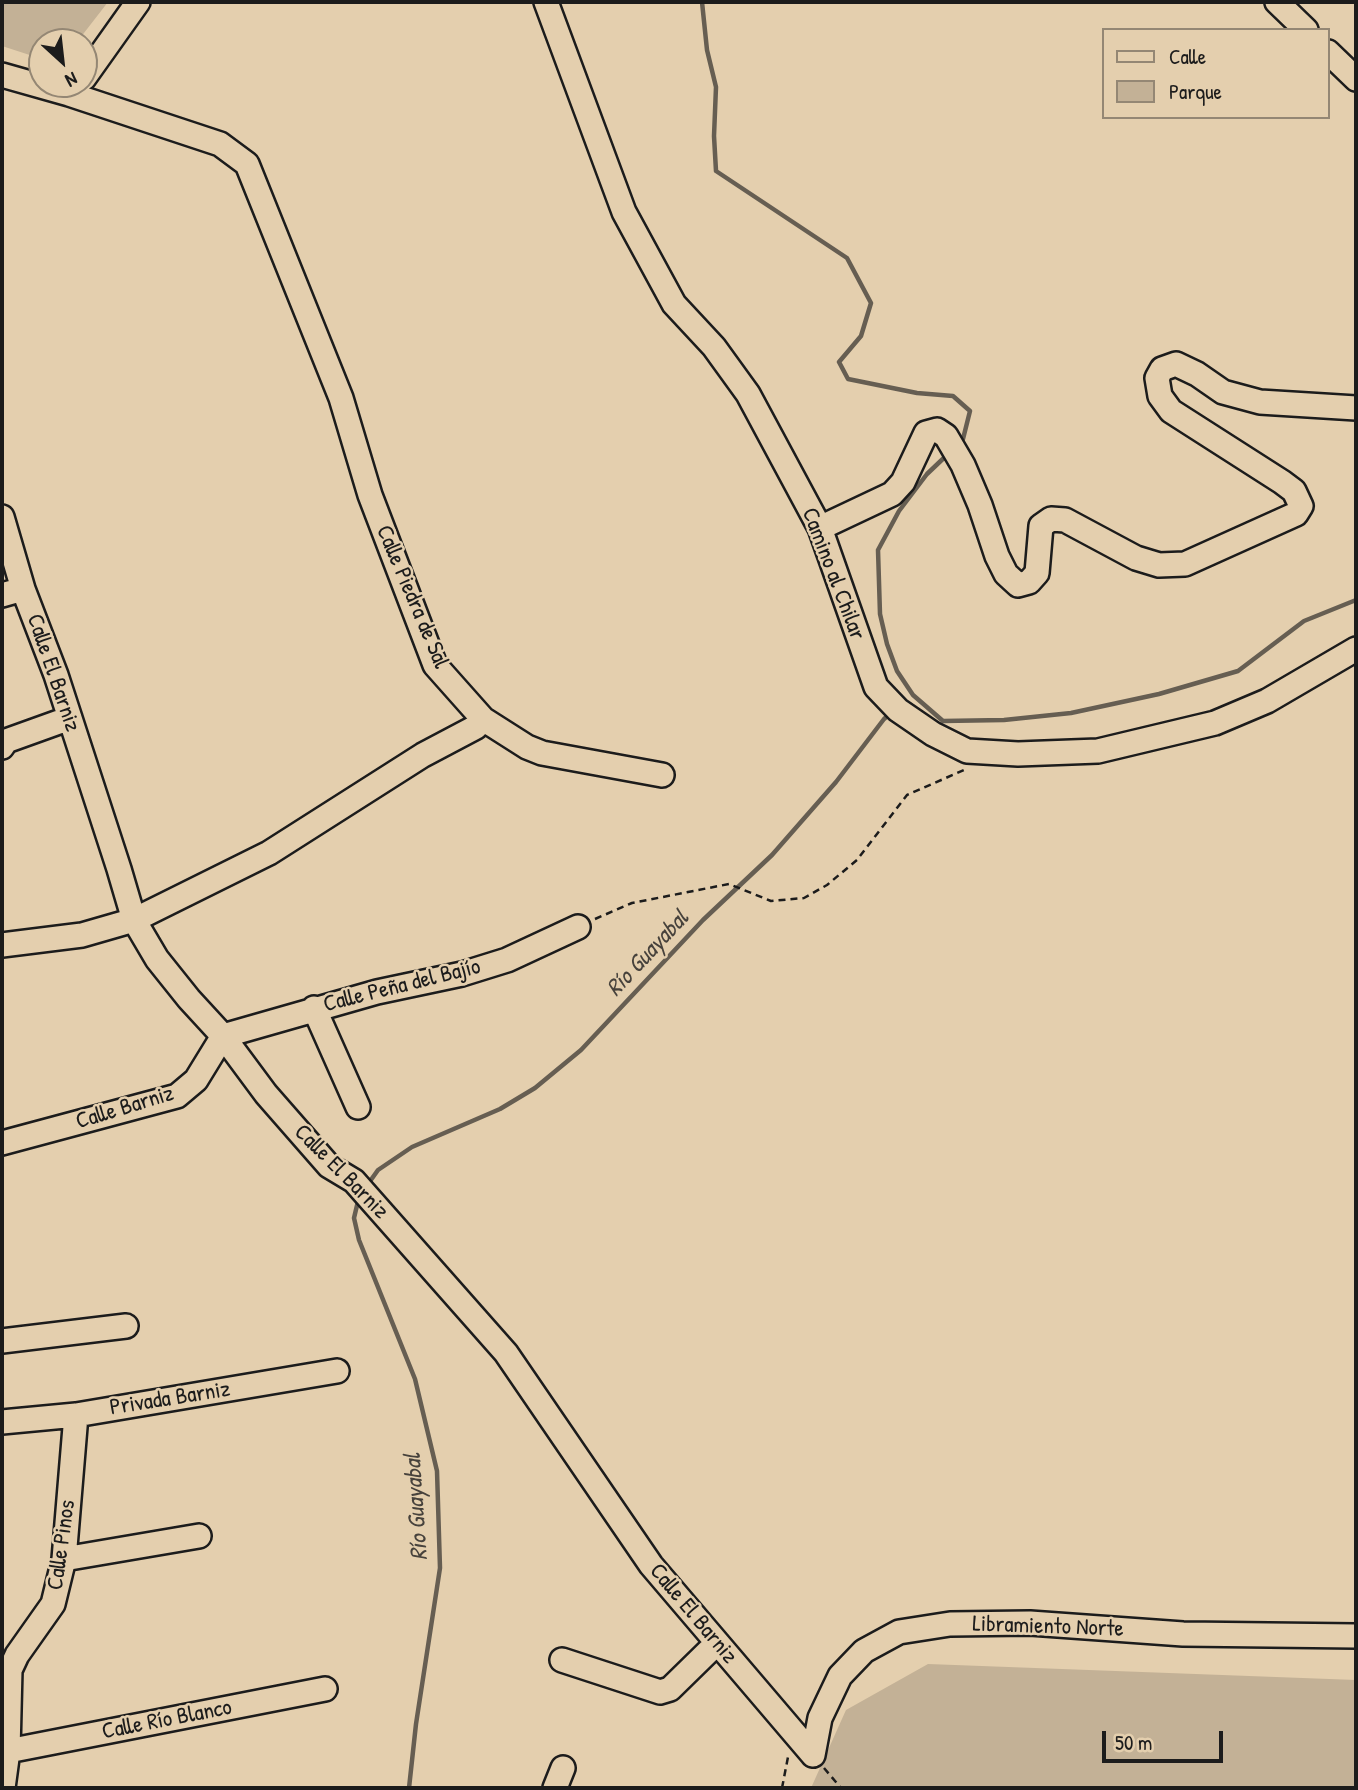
<!DOCTYPE html>
<html>
<head>
<meta charset="utf-8">
<style>
	body { margin:0 }
	#map { position:relative; width:1358px; height:1790px; overflow:hidden; background:#e4cfae; font-family:"Patrick Hand",sans-serif }
	canvas { display:block }
	.frame { position:absolute; inset:0; border:4px solid #1c1c1c; pointer-events:none }
	.legend { position:absolute; left:1102px; top:28px; width:228px; height:91px; box-sizing:border-box; background:#e4cfae; border:2px solid #948774; margin:0; padding:9px 12px; list-style:none; font-size:21px; color:#1c1c1c }
	.legend li { display:flex; align-items:center; gap:14px; height:35px }
	.legend b { width:35px; border:2px solid #948774 }
	.north { position:absolute; left:28px; top:28px; width:70px; height:70px; box-sizing:border-box; background:#e4cfae; border:2px solid #948774; border-radius:50%; rotate:153deg; font-size:19px; font-weight:700; line-height:28px; text-align:center; color:#1c1c1c }
	.north::after { content:''; display:block; margin:auto; width:24px; height:32px; background:#1c1c1c; clip-path:polygon(50% 0,100% 100%,50% 72%,0 100%) }
	.scale { position:absolute; left:1102px; top:1731px; width:121px; height:32px; box-sizing:border-box; border:4px solid #1c1c1c; border-top:0; padding-left:9px; font-size:21px; line-height:24px; white-space:nowrap; color:#1c1c1c; -webkit-text-stroke:5px #e4cfae; paint-order:stroke }
</style>
</head>
<body>
<div id="map">
<canvas width="1358" height="1790"></canvas>
<div class="frame"></div>
<ul class="legend">
<li><b style="height:9px;background:#e4cfae"></b>Calle</li>
<li><b style="height:19px;background:#c3b196"></b>Parque</li>
</ul>
<div class="north">N</div>
<div class="scale">50 m</div>
</div>
<script>
const context = document.querySelector('canvas').getContext('2d');
context.lineJoin = 'round';
function fill(path, color) { context.fillStyle = color; context.fill(path, 'evenodd'); }
const toPath = rows => new Path2D(rows.map(r => 'M' + r).join(''));
function strokePath(path, color, width, dash) { context.strokeStyle = color; context.lineWidth = width; context.lineCap = dash ? 'butt' : 'round'; context.setLineDash(dash || []); context.stroke(path); }
function write(font, color, halo, rows, align = 'center') {
  context.font = font + ' "Patrick Hand",sans-serif'; context.lineWidth = 5; context.setLineDash([]); context.textBaseline = 'middle'; context.strokeStyle = halo; context.fillStyle = color; for (const [text, x, y, turn = 0] of rows) {
    context.save(); context.translate(x, y); context.rotate((+turn || 0) * Math.PI / 180); context.textAlign = isNaN(turn) ? turn : align; if (halo) context.strokeText(text, 0, 0); context.fillText(text, 0, 0); context.restore();
  }
}
fill(toPath([
	[2,2,108,2,77,42,42,42,42,59,2,46],
	[928,1664,1356,1680,1356,1788,811,1788,846,1710]
]), '#c3b196');
strokePath(toPath([
	[702,2,707,50,716,87,714,136,716,171,847,258,871,303,861,336,839,362,848,379,917,393,953,396,970,411,963,439],
	[948,454,927,474,899,511,878,550,880,614,887,644,897,671,913,695,943,721,1004,720,1071,713,1159,694,1238,671,1304,621,1356,600],
	[368,1184,378,1170,412,1147,500,1109,535,1088,581,1050,703,920,772,855,836,782,884,719,891,713],
	[359,1197,354,1218,359,1240,415,1379,437,1471,440,1568,416,1724,409,1788]
]), '#665e52', 4.5);
const minor = toPath([
	[546,2,624,212,674,304,714,347,748,394,820,528,876,687,898,710,933,734,967,751,1018,754,1098,751,1215,723,1267,701,1356,649],
	[1277,2,1306,30],
	[1328,52,1356,79],
	[2,75,69,94,220,144,247,164,341,398,370,495,435,665,483,719,476,727,423,755,269,853,134,920,82,935,2,945],
	[84,78,138,2],
	[2,517,23,589,56,675,119,869,134,920,157,959,189,999,223,1036,266,1094,329,1166,354,1181,506,1353,651,1565,813,1755],
	[820,528,892,494,903,482,926,433,937,430,946,436,963,465,980,505,997,556,1006,574,1018,585,1029,582,1037,573,1041,526,1051,519,1065,520,1136,558,1159,565,1185,564,1296,514,1301,506,1294,491,1282,482,1171,411,1160,396,1157,378,1162,369,1176,364,1197,374,1223,392,1260,402,1356,408],
	[2,595,23,589],
	[483,719,527,747,542,753,662,775],
	[2,747,6,741,70,718],
	[314,1008,358,1107],
	[223,1036,377,992,462,974,507,960,578,927],
	[2,1143,177,1096,196,1080,223,1036],
	[2,1341,126,1326],
	[2,1422,76,1415,337,1371],
	[64,1559,199,1536],
	[562,1660,660,1692,670,1689,717,1643],
	[8,1751,325,1689],
	[813,1755,820,1718,840,1676,864,1651,899,1632,950,1624,1030,1623,1183,1634,1356,1636],
	[3,1788,8,1751,10,1670,17,1655,53,1604,64,1559,76,1415],
	[555,1788,563,1768]
]);
strokePath(minor, '#1c1c1c', 28);
strokePath(toPath([
	[595,919,632,903,729,884,771,901,804,898,827,885,857,860,907,795,964,770],
	[824,1768,841,1788],
	[782,1788,788,1757]
]), '#1c1c1c', 2.5, [7, 5]);
strokePath(minor, '#e4cfae', 23);
write('23px', '#1c1c1c', '#e4cfae', [
	["Camino al Chilar",833,574,69],
	["Calle Piedra de Sal",412,597,67],
	["Calle El Barniz",53,673,71],
	["Calle Peña del Bajío",402,986,-14],
	["Calle Barniz",125,1108,-17],
	["Calle El Barniz",341,1172,45],
	["Privada Barniz",170,1399,-9],
	["Calle Pinos",62,1545,-82],
	["Calle El Barniz",693,1614,50],
	["Libramiento Norte",1048,1627,2],
	["Calle Río Blanco",167,1720,-11]
]);
write('italic 24px', '#47423c', '#e4cfae', [
	["Río Guayabal",648,954,-47],
	["Río Guayabal",417,1507,-94]
]);
</script>
</body>
</html>
